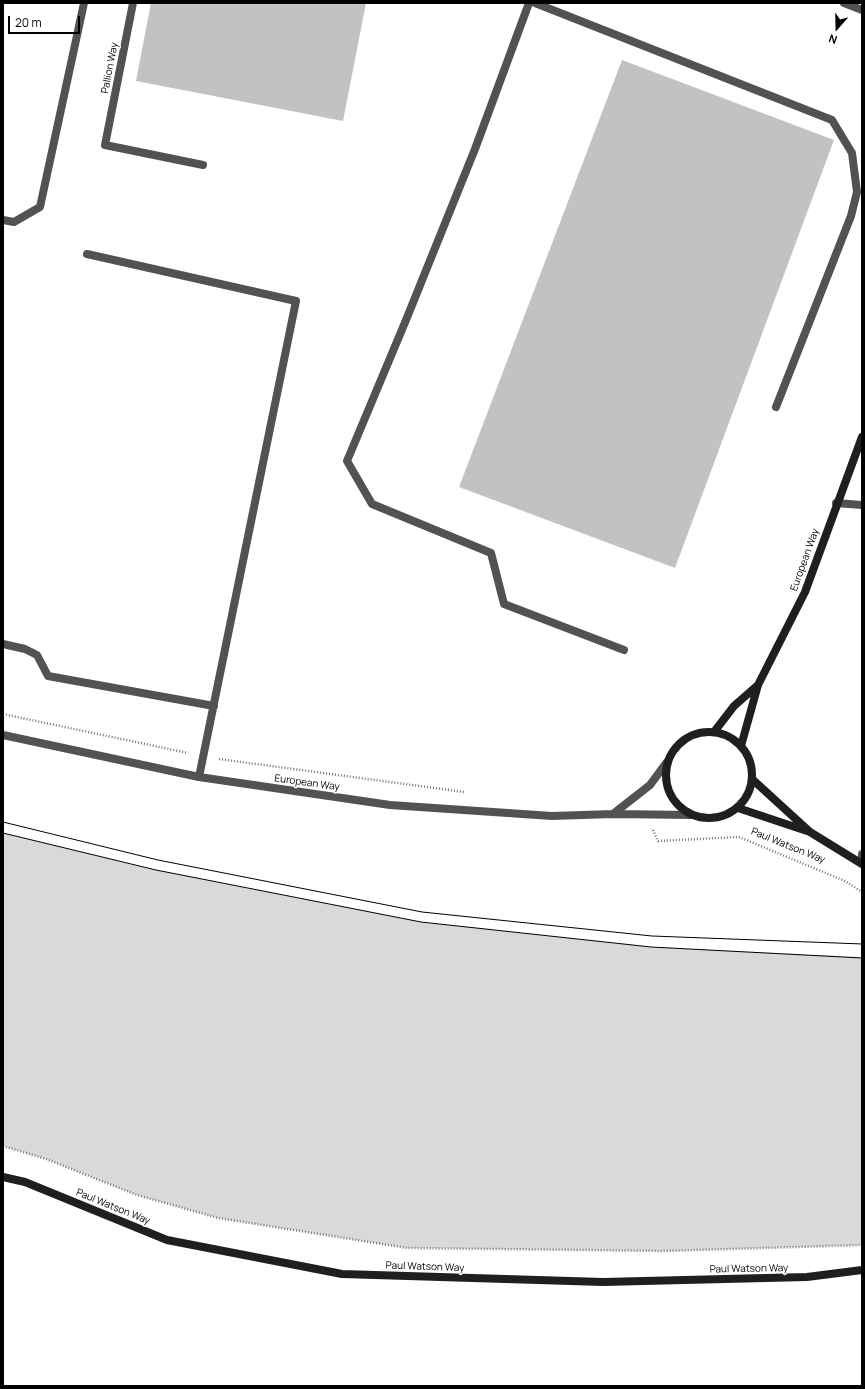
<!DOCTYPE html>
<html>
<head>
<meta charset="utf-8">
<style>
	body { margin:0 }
	#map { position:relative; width:865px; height:1389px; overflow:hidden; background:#fff; font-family:Manrope,sans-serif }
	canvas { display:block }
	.frame { position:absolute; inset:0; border:4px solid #000; pointer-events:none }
	.north { position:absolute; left:817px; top:8px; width:40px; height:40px; -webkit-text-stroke:3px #fff; paint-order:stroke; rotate:200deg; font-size:11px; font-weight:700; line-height:16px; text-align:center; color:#000 }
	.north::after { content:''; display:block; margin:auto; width:14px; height:18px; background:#000; clip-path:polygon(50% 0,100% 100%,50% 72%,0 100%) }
	.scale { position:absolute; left:8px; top:16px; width:72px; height:18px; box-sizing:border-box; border:2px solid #000; border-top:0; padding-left:5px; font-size:12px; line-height:14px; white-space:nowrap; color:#000; -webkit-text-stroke:3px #fff; paint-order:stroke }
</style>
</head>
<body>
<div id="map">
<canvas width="865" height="1389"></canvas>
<div class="frame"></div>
<div class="north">N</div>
<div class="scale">20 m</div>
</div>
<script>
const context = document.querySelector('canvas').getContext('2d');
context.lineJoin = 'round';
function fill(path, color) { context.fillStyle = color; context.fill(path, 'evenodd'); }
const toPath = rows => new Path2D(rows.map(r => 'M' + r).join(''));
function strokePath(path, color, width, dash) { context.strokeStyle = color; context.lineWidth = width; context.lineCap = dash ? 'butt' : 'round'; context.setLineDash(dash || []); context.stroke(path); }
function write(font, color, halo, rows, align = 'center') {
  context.font = font + ' Manrope,sans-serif'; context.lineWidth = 3; context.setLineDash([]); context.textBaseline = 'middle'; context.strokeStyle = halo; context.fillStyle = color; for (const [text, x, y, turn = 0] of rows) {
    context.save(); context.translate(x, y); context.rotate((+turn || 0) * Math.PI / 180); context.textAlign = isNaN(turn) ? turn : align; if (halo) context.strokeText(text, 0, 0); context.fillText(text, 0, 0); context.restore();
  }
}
fill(toPath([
	[3,833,156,870,421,922,651,947,862,957,862,1245,666,1251,407,1248,218,1218,137,1195,46,1159,3,1146]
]), '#d9d9d9');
fill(toPath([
	[151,3,366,3,343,121,136,81],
	[622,60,834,140,675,568,459,487]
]), '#c2c2c2');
strokePath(toPath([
	[3,714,188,753],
	[219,759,464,792],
	[653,830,658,841,739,837,845,881,862,892],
	[3,1146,46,1159,137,1195,218,1218,407,1248,666,1251,862,1245]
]), '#747474', 2.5, [1, 2]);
strokePath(toPath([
	[133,3,105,145,203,165],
	[529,3,475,149,406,320,347,461,372,504,491,553,504,604,624,650],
	[535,3,832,120,852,153,857,192,851,216,776,407],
	[844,3,862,10],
	[3,220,14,222,40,207,84,3],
	[87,254,296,301,199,777],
	[836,503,862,505],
	[3,644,25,649,37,655,48,676,214,706],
	[861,863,862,854]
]), '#525252', 8);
strokePath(toPath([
	[3,735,199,777,390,805,552,816,613,814,691,815],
	[613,814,650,785,667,762]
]), '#525252', 8);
strokePath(toPath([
	'666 775a43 43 0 1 1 86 0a43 43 0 1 1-86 0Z',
	[714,732,734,706,758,685],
	[741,746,758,685,805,592,862,437],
	[752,779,810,832,862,864],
	[738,808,807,831],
	[3,1177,25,1182,167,1240,342,1274,603,1282,807,1277,862,1270]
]), '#1f1f1f', 8);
strokePath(toPath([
	[3,822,158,860,422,912,652,936,862,944],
	[3,833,156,870,421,922,651,947,862,958]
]), '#000', 1);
write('10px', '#000', '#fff', [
	["Pallion Way",110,68,-79],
	["European Way",805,560,-70],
	["European Way",307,783,8],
	["Paul Watson Way",788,846,22],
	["Paul Watson Way",113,1207,22],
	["Paul Watson Way",425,1267,2],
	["Paul Watson Way",749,1269,-1]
]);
</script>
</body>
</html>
